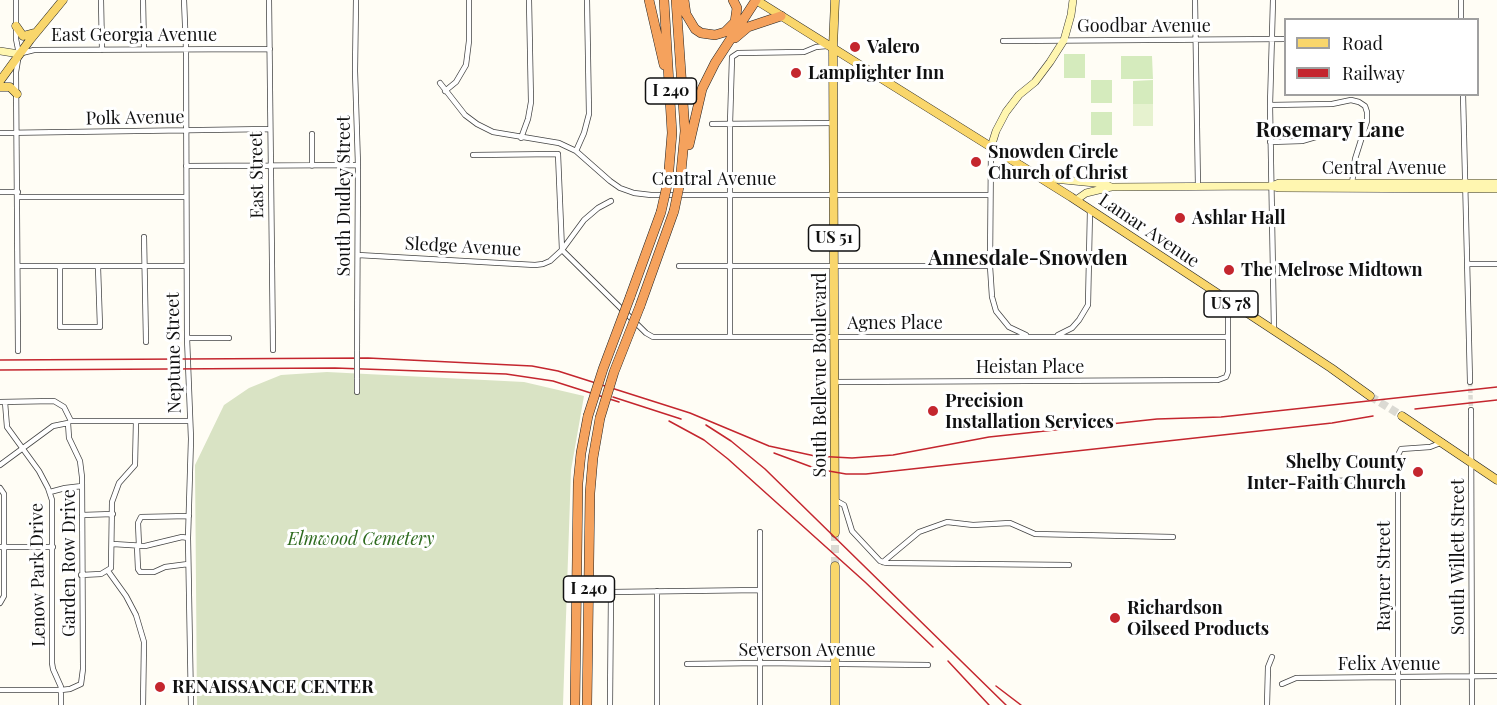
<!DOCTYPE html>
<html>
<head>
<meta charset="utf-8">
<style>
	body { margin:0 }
	#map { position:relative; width:1497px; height:705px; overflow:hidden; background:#fffdf5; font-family:"Playfair Display",serif }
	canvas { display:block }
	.legend { position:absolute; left:1284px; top:18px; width:195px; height:78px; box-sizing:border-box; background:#fff; border:2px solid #a0a0a0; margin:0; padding:8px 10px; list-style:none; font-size:18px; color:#111 }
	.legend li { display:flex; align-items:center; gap:12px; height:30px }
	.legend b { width:30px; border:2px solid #a0a0a0 }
</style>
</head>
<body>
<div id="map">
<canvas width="1497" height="705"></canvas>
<ul class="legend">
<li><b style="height:8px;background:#f9d66b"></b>Road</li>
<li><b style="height:8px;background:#c4262e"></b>Railway</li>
</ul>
</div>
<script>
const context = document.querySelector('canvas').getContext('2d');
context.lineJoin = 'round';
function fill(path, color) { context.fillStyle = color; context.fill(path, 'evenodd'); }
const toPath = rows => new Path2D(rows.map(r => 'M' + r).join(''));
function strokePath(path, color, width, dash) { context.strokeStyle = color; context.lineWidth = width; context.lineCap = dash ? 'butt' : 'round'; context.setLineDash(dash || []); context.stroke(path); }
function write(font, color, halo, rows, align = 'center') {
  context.font = font + ' "Playfair Display",serif'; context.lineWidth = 6; context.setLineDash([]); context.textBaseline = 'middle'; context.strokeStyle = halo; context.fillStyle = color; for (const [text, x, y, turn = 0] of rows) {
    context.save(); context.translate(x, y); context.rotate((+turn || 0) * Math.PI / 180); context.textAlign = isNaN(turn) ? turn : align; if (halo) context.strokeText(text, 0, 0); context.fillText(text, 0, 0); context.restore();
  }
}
fill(toPath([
	[1064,54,1085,54,1085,78,1064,78],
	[1121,56,1152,56,1153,79,1121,79],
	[1091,80,1112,80,1112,103,1091,103],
	[1153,80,1153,104,1133,104,1133,81],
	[1091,112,1112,112,1112,135,1091,135]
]), '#d5ebbd');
fill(toPath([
	[327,372,524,382,584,396,571,470,563,705,197,705,195,465,224,405,249,388,281,375]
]), '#d9e3c4');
fill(toPath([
	[1133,104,1153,104,1153,126,1133,126]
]), '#e6f2cf');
strokePath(toPath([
	[1470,382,1471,410]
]), '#dbdad3', 4.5, [4.5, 2]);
strokePath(toPath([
	[1370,396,1402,416],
	[835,533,835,566]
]), '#dbdad3', 8, [8, 4]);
const street = toPath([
	[16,0,16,39,19,54,16,72,18,351],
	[101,0,102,50],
	[143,0,144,49],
	[184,0,186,49,187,338,191,439,188,538,191,705],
	[269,0,273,350],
	[356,0,355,71,358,165,357,351],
	[1195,0,1198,187],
	[1273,0,1270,105,1274,330],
	[1461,0,1461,20],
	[1003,41,1286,39],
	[22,53,34,50,270,49],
	[440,83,465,115,477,124,493,132,559,143,576,151,610,181,620,188,634,193,651,195,990,195],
	[445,91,456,82,466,65,469,41,469,0],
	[1463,94,1470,382],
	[1270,105,1332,104,1351,100,1359,102,1365,106,1367,112,1367,121,1355,159,1352,184],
	[712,124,834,123],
	[0,133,270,129],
	[312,134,312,166],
	[521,138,528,119,531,102,529,0],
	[1270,142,1302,141,1326,134,1335,137],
	[991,147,990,266,992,297,996,311,1009,327,1026,335],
	[576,151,584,133,589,114,587,0],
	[473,155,558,154,562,250],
	[186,166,358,165],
	[0,192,18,192],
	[18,197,185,197],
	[144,237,146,342],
	[562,250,646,333,653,337,1228,337],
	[358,255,535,265,543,264,550,261,562,250,584,220,598,208,611,201],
	[1468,264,1497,264],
	[18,266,186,266],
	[679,266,990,266],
	[60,267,60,327,100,327,98,267],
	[1058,335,1072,328,1079,320,1088,305,1090,210],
	[730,337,730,124,732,57,738,53,804,52,816,47,827,46],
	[187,338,229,338],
	[834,382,1218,380,1226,377,1228,372,1228,302],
	[357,392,357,378],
	[0,402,54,401,64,407,71,421,189,421],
	[5,402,7,427,39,471,48,488,52,500,52,663,53,669,61,687,61,705],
	[1471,410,1472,705],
	[0,465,53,426,68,423],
	[1314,481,1397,480],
	[0,488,4,494,4,596,0,603],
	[50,492,65,488,82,486],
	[835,500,844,505,852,531,880,561,886,563,1069,565],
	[82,515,113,514],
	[760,532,760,705],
	[113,544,145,546,182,537,188,538],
	[137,546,138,569,140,572,154,572,165,567,188,564],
	[139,546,138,523,141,517,189,516],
	[0,547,53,547],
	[883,562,919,532,947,522,973,525,1010,523,1035,534,1173,537],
	[108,571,126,596,136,615,144,642,143,705],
	[81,575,101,574,111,568,112,502,119,483,135,465,136,421],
	[657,591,657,705],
	[687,664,761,663,928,665],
	[1282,684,1296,678,1497,676],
	[0,690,61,690,70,689,81,684,83,669,82,477,80,461,69,438,68,423],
	[610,705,611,592,760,590],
	[1267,705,1268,667,1272,657],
	[1398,705,1398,455,1401,449,1430,447,1443,442]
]);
const secondary = toPath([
	[0,51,19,54],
	[991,147,996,131,1006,112,1019,95,1035,82,1050,62,1064,40,1071,15,1073,0],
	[1043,178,1105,184,1111,187],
	[1272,186,1279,183,1497,183],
	[1076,200,1086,193,1111,187,1271,186,1279,188,1497,189]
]);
const primary = toPath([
	[756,0,1071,197,1331,368,1370,396],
	[835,0,833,47,835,533],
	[16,26,23,36,34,33],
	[0,81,30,40,63,0],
	[0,87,10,87,17,94],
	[1402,416,1497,480],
	[835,566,835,705]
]);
const highway = toPath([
	[649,0,664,65],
	[664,0,672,133,668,181],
	[676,0,685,131,680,182],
	[684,0,686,14,695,29,701,33,715,35,725,32,735,22,737,8,733,0],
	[735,38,748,27,781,16],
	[689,145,702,89,715,63,756,0],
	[630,297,661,212],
	[640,306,674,211],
	[575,705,578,483,581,453,588,416],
	[587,705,590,493,593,458,600,418]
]);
strokePath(street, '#444', 6);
strokePath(secondary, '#333', 8);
strokePath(primary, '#222', 9);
strokePath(highway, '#222', 10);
strokePath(street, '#fff', 4.5);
strokePath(secondary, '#fff6b0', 7);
strokePath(primary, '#f9d66b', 8);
strokePath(highway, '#f5a25d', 9);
strokePath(toPath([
	[0,360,368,358,532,366,558,371,690,413,769,446,815,456,852,458,893,455,989,437,1157,419,1221,417,1497,387],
	[0,370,335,368,506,374,553,381,619,402],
	[613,397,681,419],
	[1415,409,1497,400],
	[669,421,704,440,728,459,865,582,933,647],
	[706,425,731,441,765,469,1006,705],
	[774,453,817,469,846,474,866,474,1332,423,1373,416],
	[948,661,989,705],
	[996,686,1021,705]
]), '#c4262e', 1.5);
const streetBridge = toPath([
	[357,351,357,378]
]);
const highwayBridge = toPath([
	[674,211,680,182],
	[661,212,668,181],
	[588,416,603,369,630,297],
	[600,418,614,372,640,306]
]);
strokePath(streetBridge, '#444', 6, []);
strokePath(highwayBridge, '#222', 10, []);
strokePath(streetBridge, '#fff', 4.5);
strokePath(highwayBridge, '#f5a25d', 9);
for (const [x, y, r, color] of [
	[855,47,6,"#c4262e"],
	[796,73,6,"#c4262e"],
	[976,162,6,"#c4262e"],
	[1180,218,6,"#c4262e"],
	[1229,270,6,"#c4262e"],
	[933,411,6,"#c4262e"],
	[1418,472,6,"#c4262e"],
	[1115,618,6,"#c4262e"],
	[160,687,6,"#c4262e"]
]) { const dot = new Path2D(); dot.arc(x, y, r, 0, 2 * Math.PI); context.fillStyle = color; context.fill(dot); strokePath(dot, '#fff', 2); }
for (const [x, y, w] of [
	[671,91,51],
	[834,238,51],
	[1231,304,54],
	[589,589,51]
]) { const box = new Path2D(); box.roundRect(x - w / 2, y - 13, w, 26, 4.5); context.fillStyle = '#fff'; context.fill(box); strokePath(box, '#111', 1.5); }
write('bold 16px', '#111', null, [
	["I 240",671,91],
	["US 51",834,238],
	["US 78",1231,304],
	["I 240",589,589]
]);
write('18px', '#111', '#fff', [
	["Goodbar Avenue",1144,26],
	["East Georgia Avenue",134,35],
	["Polk Avenue",135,118,-1],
	["Central Avenue",1384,168],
	["East Street",257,175,-91],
	["Central Avenue",714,179],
	["South Dudley Street",344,196,-90],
	["Lamar Avenue",1149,231,34],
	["Sledge Avenue",463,247,3],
	["Agnes Place",895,323],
	["Neptune Street",174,353,-91],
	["Heistan Place",1030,367],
	["South Bellevue Boulevard",820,375,-90],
	["South Willett Street",1458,557,-90],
	["Garden Row Drive",69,563,-90],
	["Lenow Park Drive",38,575,-91],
	["Rayner Street",1384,576,-90],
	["Severson Avenue",807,650],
	["Felix Avenue",1389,664]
]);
write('bold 18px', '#111', '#fff', [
	["Valero",867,47],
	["Lamplighter Inn",808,73],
	["Snowden Circle",988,152],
	["Church of Christ",988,173],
	["Ashlar Hall",1192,218],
	["The Melrose Midtown",1241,270],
	["Precision",945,401],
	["Installation Services",945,422],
	["Shelby County",1406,462,"right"],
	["Inter-Faith Church",1406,483,"right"],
	["Richardson",1127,608],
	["Oilseed Products",1127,629],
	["RENAISSANCE CENTER",172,687]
], 'left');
write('italic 18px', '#2f6b1f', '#fff', [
	["Elmwood Cemetery",361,539]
]);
write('bold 21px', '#111', '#fff', [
	["Rosemary Lane",1330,130],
	["Annesdale-Snowden",1028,258]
]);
</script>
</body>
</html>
